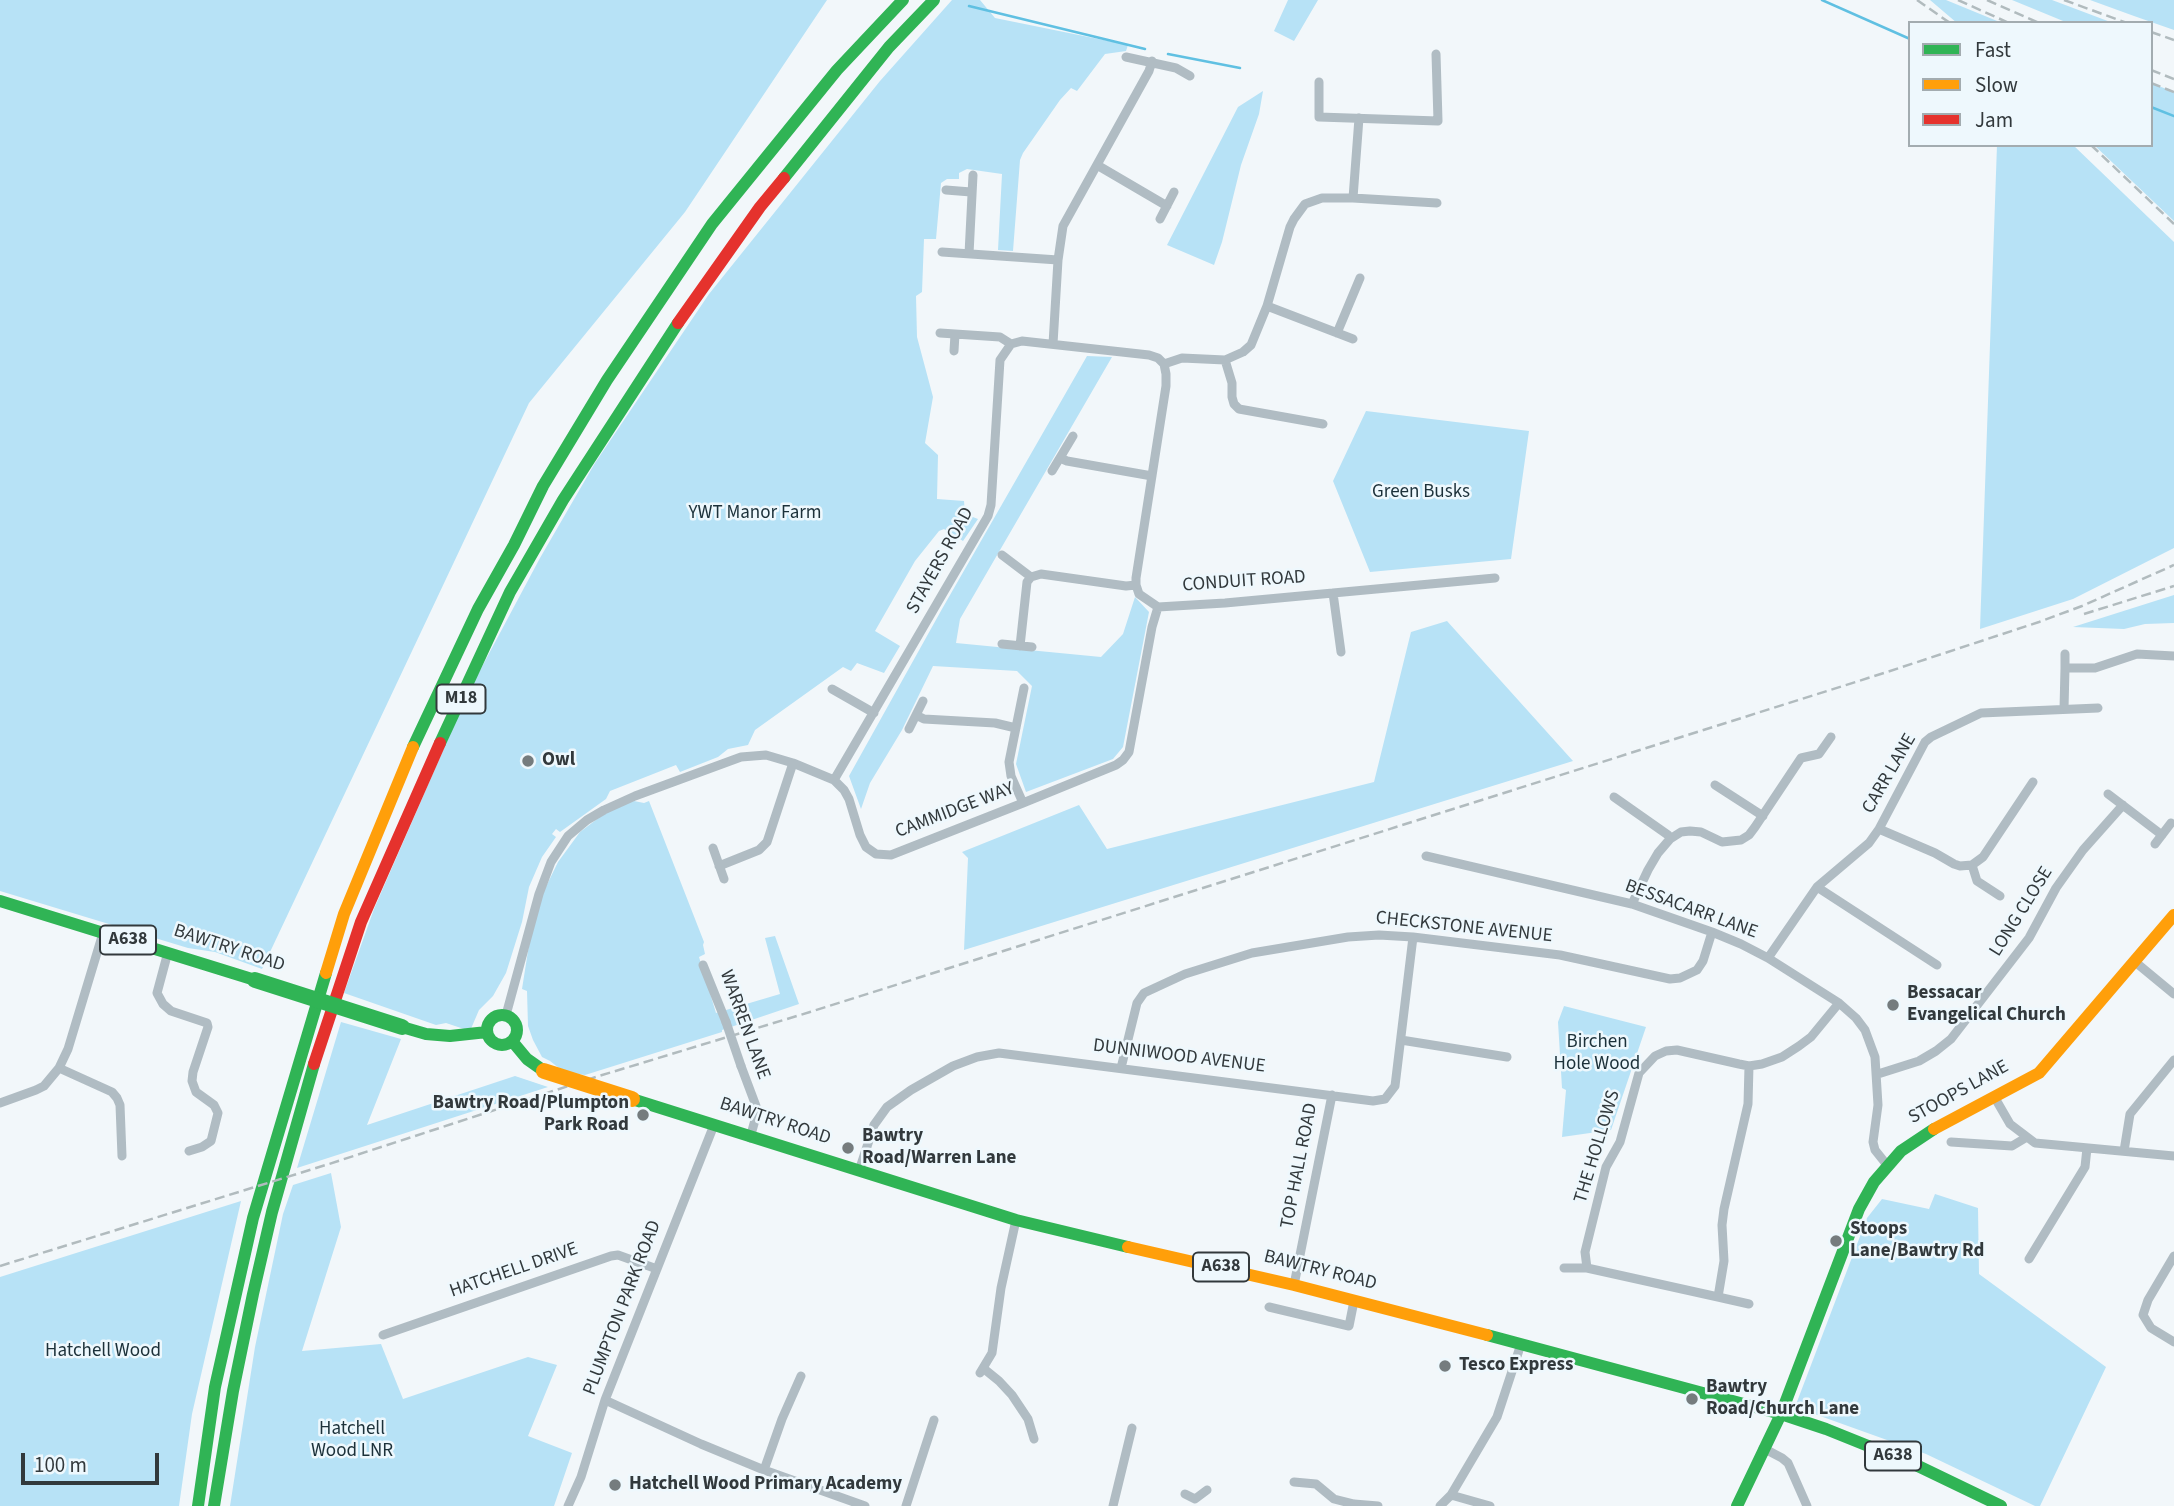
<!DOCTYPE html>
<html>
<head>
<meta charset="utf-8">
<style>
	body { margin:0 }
	#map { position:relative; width:2174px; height:1506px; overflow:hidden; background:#f2f7fa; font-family:"Source Sans 3",sans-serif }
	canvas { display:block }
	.legend { position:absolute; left:1908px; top:21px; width:245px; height:126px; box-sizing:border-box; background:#eef8fd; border:2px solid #a3acb0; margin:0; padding:9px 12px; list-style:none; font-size:21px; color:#32393c }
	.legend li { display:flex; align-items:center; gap:14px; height:35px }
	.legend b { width:35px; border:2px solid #a3acb0 }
	.scale { position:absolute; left:21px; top:1453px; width:138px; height:32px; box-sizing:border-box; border:4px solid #32393c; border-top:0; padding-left:9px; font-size:21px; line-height:24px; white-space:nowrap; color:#32393c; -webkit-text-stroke:5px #eef8fd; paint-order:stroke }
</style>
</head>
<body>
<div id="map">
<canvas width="2174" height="1506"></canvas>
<ul class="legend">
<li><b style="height:9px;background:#30b455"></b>Fast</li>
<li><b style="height:9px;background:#ff9f0a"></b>Slow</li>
<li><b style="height:9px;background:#e5322d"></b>Jam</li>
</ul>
<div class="scale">100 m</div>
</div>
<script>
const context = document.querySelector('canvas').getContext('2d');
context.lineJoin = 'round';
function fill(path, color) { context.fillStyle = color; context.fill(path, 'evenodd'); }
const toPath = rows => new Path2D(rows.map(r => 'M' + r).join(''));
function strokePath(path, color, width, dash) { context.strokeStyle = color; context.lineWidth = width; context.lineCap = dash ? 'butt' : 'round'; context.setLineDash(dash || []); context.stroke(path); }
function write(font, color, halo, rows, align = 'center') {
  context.font = font + ' "Source Sans 3",sans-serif'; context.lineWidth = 5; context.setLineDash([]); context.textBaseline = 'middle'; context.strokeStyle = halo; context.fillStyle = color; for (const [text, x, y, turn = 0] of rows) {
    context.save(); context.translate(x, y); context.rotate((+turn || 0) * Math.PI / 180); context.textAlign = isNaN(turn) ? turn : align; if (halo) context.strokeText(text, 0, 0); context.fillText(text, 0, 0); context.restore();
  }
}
fill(toPath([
	[0,0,827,0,685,212,529,403,262,969,215,952,188,948,0,891],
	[952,0,980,0,995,18,1128,45,1126,51,1105,54,1077,91,1071,88,1060,100,1023,153,1020,160,1013,251,998,250,1002,174,967,169,959,173,959,179,947,179,941,183,936,239,924,239,922,292,916,296,917,337,933,397,925,443,938,455,937,499,964,501,965,514,978,519,963,541,944,529,939,531,915,561,875,631,900,646,884,673,857,663,851,671,843,667,755,730,748,745,728,749,718,757,680,772,676,765,610,791,606,799,560,832,556,829,552,834,556,837,542,857,529,887,522,922,506,973,493,996,479,1010,470,1031,446,1023,436,1025,344,993,374,909,469,691,540,558,595,463,709,294,880,81],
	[1288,0,1318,0,1294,41,1274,31],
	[1930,0,1946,0,2002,23,1957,23],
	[2012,0,2052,0,2113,23,2068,23],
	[2090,0,2174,0,2174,30,2134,16],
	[2151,83,2174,92,2174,221,2094,145,2151,145],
	[1263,91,1259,114,1241,165,1222,242,1214,265,1167,245,1238,107],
	[1997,145,2073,145,2174,242,2174,548,2073,599,1980,629],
	[1087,356,1112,357,960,619,956,643,1101,657,1123,634,1135,597,1149,612,1123,747,1113,759,1026,792,1016,764,1032,686,1017,671,933,666,902,730,870,783,861,809,849,776,942,609],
	[1366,411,1529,431,1511,559,1370,572,1333,481],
	[2174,595,2174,623,2145,624,2124,629,2073,627],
	[1447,621,1573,761,964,950,968,858,962,852,1079,805,1107,849,1374,782,1411,632],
	[634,801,644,803,649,801,704,942,703,945,705,954,699,957,716,1013,780,994,765,938,775,936,799,1004,722,1030,722,1032,585,1075,564,1072,550,1061,542,1057,533,1040,528,1026,527,991,522,989,528,951,538,903,558,862,580,832,609,810],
	[1564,1006,1646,1027,1611,1130,1562,1137,1566,1090,1562,1088,1558,1022],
	[341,1022,401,1039,367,1125,515,1076,548,1087,297,1168],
	[331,1173,341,1227,302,1351,381,1344,403,1399,528,1357,557,1365,528,1436,572,1453,554,1506,230,1506,255,1347,283,1214,293,1185],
	[1935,1194,1978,1208,1979,1274,2106,1367,2040,1506,2035,1506,1926,1454,1795,1407,1867,1218,1882,1199,1929,1209],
	[241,1201,192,1414,179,1506,0,1506,0,1277]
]), '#b7e2f6');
strokePath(toPath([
	[1822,0,1910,39],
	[969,6,1145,49],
	[1168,54,1240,68],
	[2151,107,2174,116]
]), '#60c0e2', 2.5);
strokePath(toPath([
	[1126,57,1176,68,1190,76],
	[1319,82,1319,117,1438,121,1436,54],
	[1097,165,1167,206],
	[946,190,971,192],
	[1353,198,1359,118],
	[1160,219,1174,192],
	[942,252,1058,260],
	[969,254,973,175],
	[1267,306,1353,339],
	[940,333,1000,337,1011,344],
	[1337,333,1360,278],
	[1053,344,1058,260,1063,226,1149,71,1152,61],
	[954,351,955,334],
	[1225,360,1232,383,1232,397,1234,404,1239,409,1323,424],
	[1164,364,1182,358,1225,360,1243,352,1251,345,1267,306,1290,227,1294,219,1305,204,1322,198,1353,198,1437,203],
	[1060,458,1067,461,1152,476],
	[1052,471,1073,436],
	[1002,555,1031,577],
	[1333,593,1341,652],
	[1158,607,1225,603,1495,578],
	[1002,644,1032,647],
	[1020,646,1027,582,1031,577,1041,574,1126,586,1136,585],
	[2065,668,2065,654],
	[832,689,874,713],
	[2064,709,2065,668,2095,668,2137,654,2174,656],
	[916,715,924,719,995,723,1016,728],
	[909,729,923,701],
	[834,780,988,516,991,505,1000,360,1011,344,1022,341,1149,355,1158,358,1164,364,1166,374,1166,386,1136,578,1136,585,1139,594,1158,607],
	[1715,785,1763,816],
	[2108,794,2162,835],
	[1614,797,1668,835,1670,839],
	[1023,803,1011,776,1009,762,1024,688],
	[1879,829,1935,853,1954,864,1960,866,1972,865,1983,857,2033,782],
	[2155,844,2171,823],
	[713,848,724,879],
	[1426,856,1632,904,1712,932,1741,944,1768,958,1839,1003,1856,1018,1865,1030,1875,1057,1878,1105,1873,1142,1875,1150,1887,1165],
	[1972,865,1977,881,2000,896],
	[719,866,759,850,767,842,793,763],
	[1817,887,1937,965],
	[1632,904,1648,870,1658,853,1670,839,1681,832,1690,831,1701,832,1722,842,1741,840,1749,835,1755,827,1801,758,1819,754,1831,737],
	[168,952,157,993,163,1004,171,1011,207,1023,208,1027,193,1072,192,1081,196,1092,214,1105,218,1113,211,1141,202,1147,189,1151],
	[1768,958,1817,887,1869,843,1879,829,1925,742,1931,737,1981,713,2098,708],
	[2134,961,2174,994],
	[703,965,726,1022],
	[506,1015,539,894,551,862,568,836,587,820,604,810,635,796,741,757,766,755,793,763,834,780,844,790,849,799,860,835,866,847,876,854,891,855,1023,803,1116,765,1123,760,1129,752,1152,627,1158,607],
	[1401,1040,1507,1057],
	[741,1066,756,1106,755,1120,750,1138],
	[1749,1066,1748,1104,1724,1209,1722,1225,1724,1261,1718,1297,1587,1268,1585,1252,1606,1167,1620,1142,1639,1073,1655,1056,1666,1051,1677,1050,1739,1064,1749,1066,1762,1064,1782,1057,1799,1046,1811,1037,1839,1003],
	[59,1068,112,1092,117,1098,120,1105,122,1156],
	[1121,1068,1137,1003,1144,993,1185,974,1252,953,1348,937,1379,935,1413,937,1560,955,1670,979,1680,978,1697,970,1703,961,1712,932],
	[1878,1074,1919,1061,1936,1051,1951,1039,2029,938,2056,888,2083,850,2123,805],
	[1995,1098,2010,1124,2035,1143,2174,1156],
	[0,1103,36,1090,44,1086,59,1068,68,1049,103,933],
	[1951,1142,2012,1146,2027,1137],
	[2124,1151,2130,1114,2174,1060],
	[859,1171,874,1125,887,1107,911,1090,953,1066,977,1057,999,1053,1373,1101,1385,1099,1395,1086,1413,937],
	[2174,1256,2148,1300,2143,1315,2151,1328,2174,1342],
	[2029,1259,2085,1167,2087,1148],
	[1564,1268,1587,1268],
	[1294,1285,1332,1095],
	[1718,1297,1749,1304],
	[1269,1307,1349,1326,1354,1301],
	[383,1335,611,1256,618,1255,657,1269],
	[983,1368,999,1381,1012,1395,1028,1419,1034,1439],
	[980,1373,992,1353,1001,1288,1016,1220],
	[605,1400,701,1444,764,1470,865,1506],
	[1763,1448,1782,1458,1788,1463,1807,1506],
	[764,1470,782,1419,801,1376],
	[1294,1482,1316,1484,1334,1499,1354,1504,1378,1506],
	[1185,1494,1195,1499,1207,1490],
	[1451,1495,1490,1506],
	[568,1506,581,1477,605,1400,714,1125],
	[906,1506,934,1420],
	[1113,1506,1132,1428],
	[1440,1506,1451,1495,1497,1417,1521,1344]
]), '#b0bcc3', 9);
strokePath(toPath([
	[784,178,889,47,934,0],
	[440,743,510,592,563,500,678,323],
	[413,747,478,609,514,545,543,486,607,380,712,224,837,70,903,0],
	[0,901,255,980],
	'487 1030a15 15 0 1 1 30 0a15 15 0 1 1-30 0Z',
	[402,1027,426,1034,450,1036,487,1032],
	[512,1041,527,1059,544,1071],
	[632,1099,1016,1220,1128,1247],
	[1487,1335,1781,1414,1826,1429,1918,1466,2001,1506],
	[198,1506,215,1387,253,1218,326,973],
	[214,1506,233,1391,253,1294,272,1212,314,1064],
	[1737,1506,1781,1414,1859,1209,1874,1182,1901,1151,1934,1129]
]), '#30b455', 12);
strokePath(toPath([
	[326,973,344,914,413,747],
	[1934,1129,2039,1073,2174,915],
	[1128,1247,1294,1285,1487,1335]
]), '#ff9f0a', 12);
strokePath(toPath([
	[678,323,760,207,784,178],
	[314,1064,361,922,440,743]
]), '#e5322d', 12);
strokePath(toPath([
	[1917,0,1950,23],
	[1958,0,2009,23],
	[1987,0,2039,23],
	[2064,0,2127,23],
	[2151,32,2174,40],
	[2151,70,2174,79],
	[2151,83,2174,92],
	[2091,145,2174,224],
	[2084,614,2174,586],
	[0,1266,329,1164,599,1076,810,1012,1884,673,2039,622,2082,606,2174,565]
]), '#b1bbbe', 2.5, [10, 5]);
strokePath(toPath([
	[726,1022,741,1066]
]), '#b0bcc3', 9);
strokePath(toPath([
	[255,980,402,1027]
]), '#30b455', 16);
strokePath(toPath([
	[544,1071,632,1099]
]), '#ff9f0a', 16);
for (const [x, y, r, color] of [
	[528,761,7,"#757c7e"],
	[1893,1005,7,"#757c7e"],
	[643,1115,7,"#757c7e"],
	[848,1148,7,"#757c7e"],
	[1836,1241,7,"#757c7e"],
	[1445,1366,7,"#757c7e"],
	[1692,1399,7,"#757c7e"],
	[615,1485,7,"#757c7e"]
]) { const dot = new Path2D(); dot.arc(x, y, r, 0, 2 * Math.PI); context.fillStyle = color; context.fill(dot); strokePath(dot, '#eef8fd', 2.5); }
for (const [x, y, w] of [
	[461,699,49],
	[128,940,56],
	[1221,1267,56],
	[1893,1456,56]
]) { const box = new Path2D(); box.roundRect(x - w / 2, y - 14.5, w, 29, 5); context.fillStyle = '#eef8fd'; context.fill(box); strokePath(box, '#32393c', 2); }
write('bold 18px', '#32393c', null, [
	["M18",461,699],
	["A638",128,940],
	["A638",1221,1267],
	["A638",1893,1456]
]);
write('19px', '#1c313a', '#eef8fd', [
	["Green Busks",1421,493],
	["YWT Manor Farm",755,514],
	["Birchen",1597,1043],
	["Hole Wood",1597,1065],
	["Hatchell Wood",103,1352],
	["Hatchell",352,1430],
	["Wood LNR",352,1452]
]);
write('19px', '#32393c', '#eef8fd', [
	["STAYERS ROAD",941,561,-61],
	["CONDUIT ROAD",1244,582,-4],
	["CARR LANE",1890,774,-60],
	["CAMMIDGE WAY",955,811,-21],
	["BESSACARR LANE",1691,910,20],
	["LONG CLOSE",2022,912,-58],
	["CHECKSTONE AVENUE",1464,928,6],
	["BAWTRY ROAD",229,949,18],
	["WARREN LANE",744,1025,70],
	["DUNNIWOOD AVENUE",1179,1057,7],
	["STOOPS LANE",1959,1093,-29],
	["BAWTRY ROAD",775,1122,18],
	["THE HOLLOWS",1598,1147,-73],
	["TOP HALL ROAD",1300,1166,-79],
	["HATCHELL DRIVE",514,1271,-19],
	["BAWTRY ROAD",1320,1271,14],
	["PLUMPTON PARK ROAD",623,1308,-69]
]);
write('bold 19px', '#32393c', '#eef8fd', [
	["Owl",542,761],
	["Bessacar",1907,994],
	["Evangelical Church",1907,1016],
	["Bawtry Road/Plumpton",629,1104,"right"],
	["Park Road",629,1126,"right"],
	["Bawtry",862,1137],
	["Road/Warren Lane",862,1159],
	["Stoops",1850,1230],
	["Lane/Bawtry Rd",1850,1252],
	["Tesco Express",1459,1366],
	["Bawtry",1706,1388],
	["Road/Church Lane",1706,1410],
	["Hatchell Wood Primary Academy",629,1485]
], 'left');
</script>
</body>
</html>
